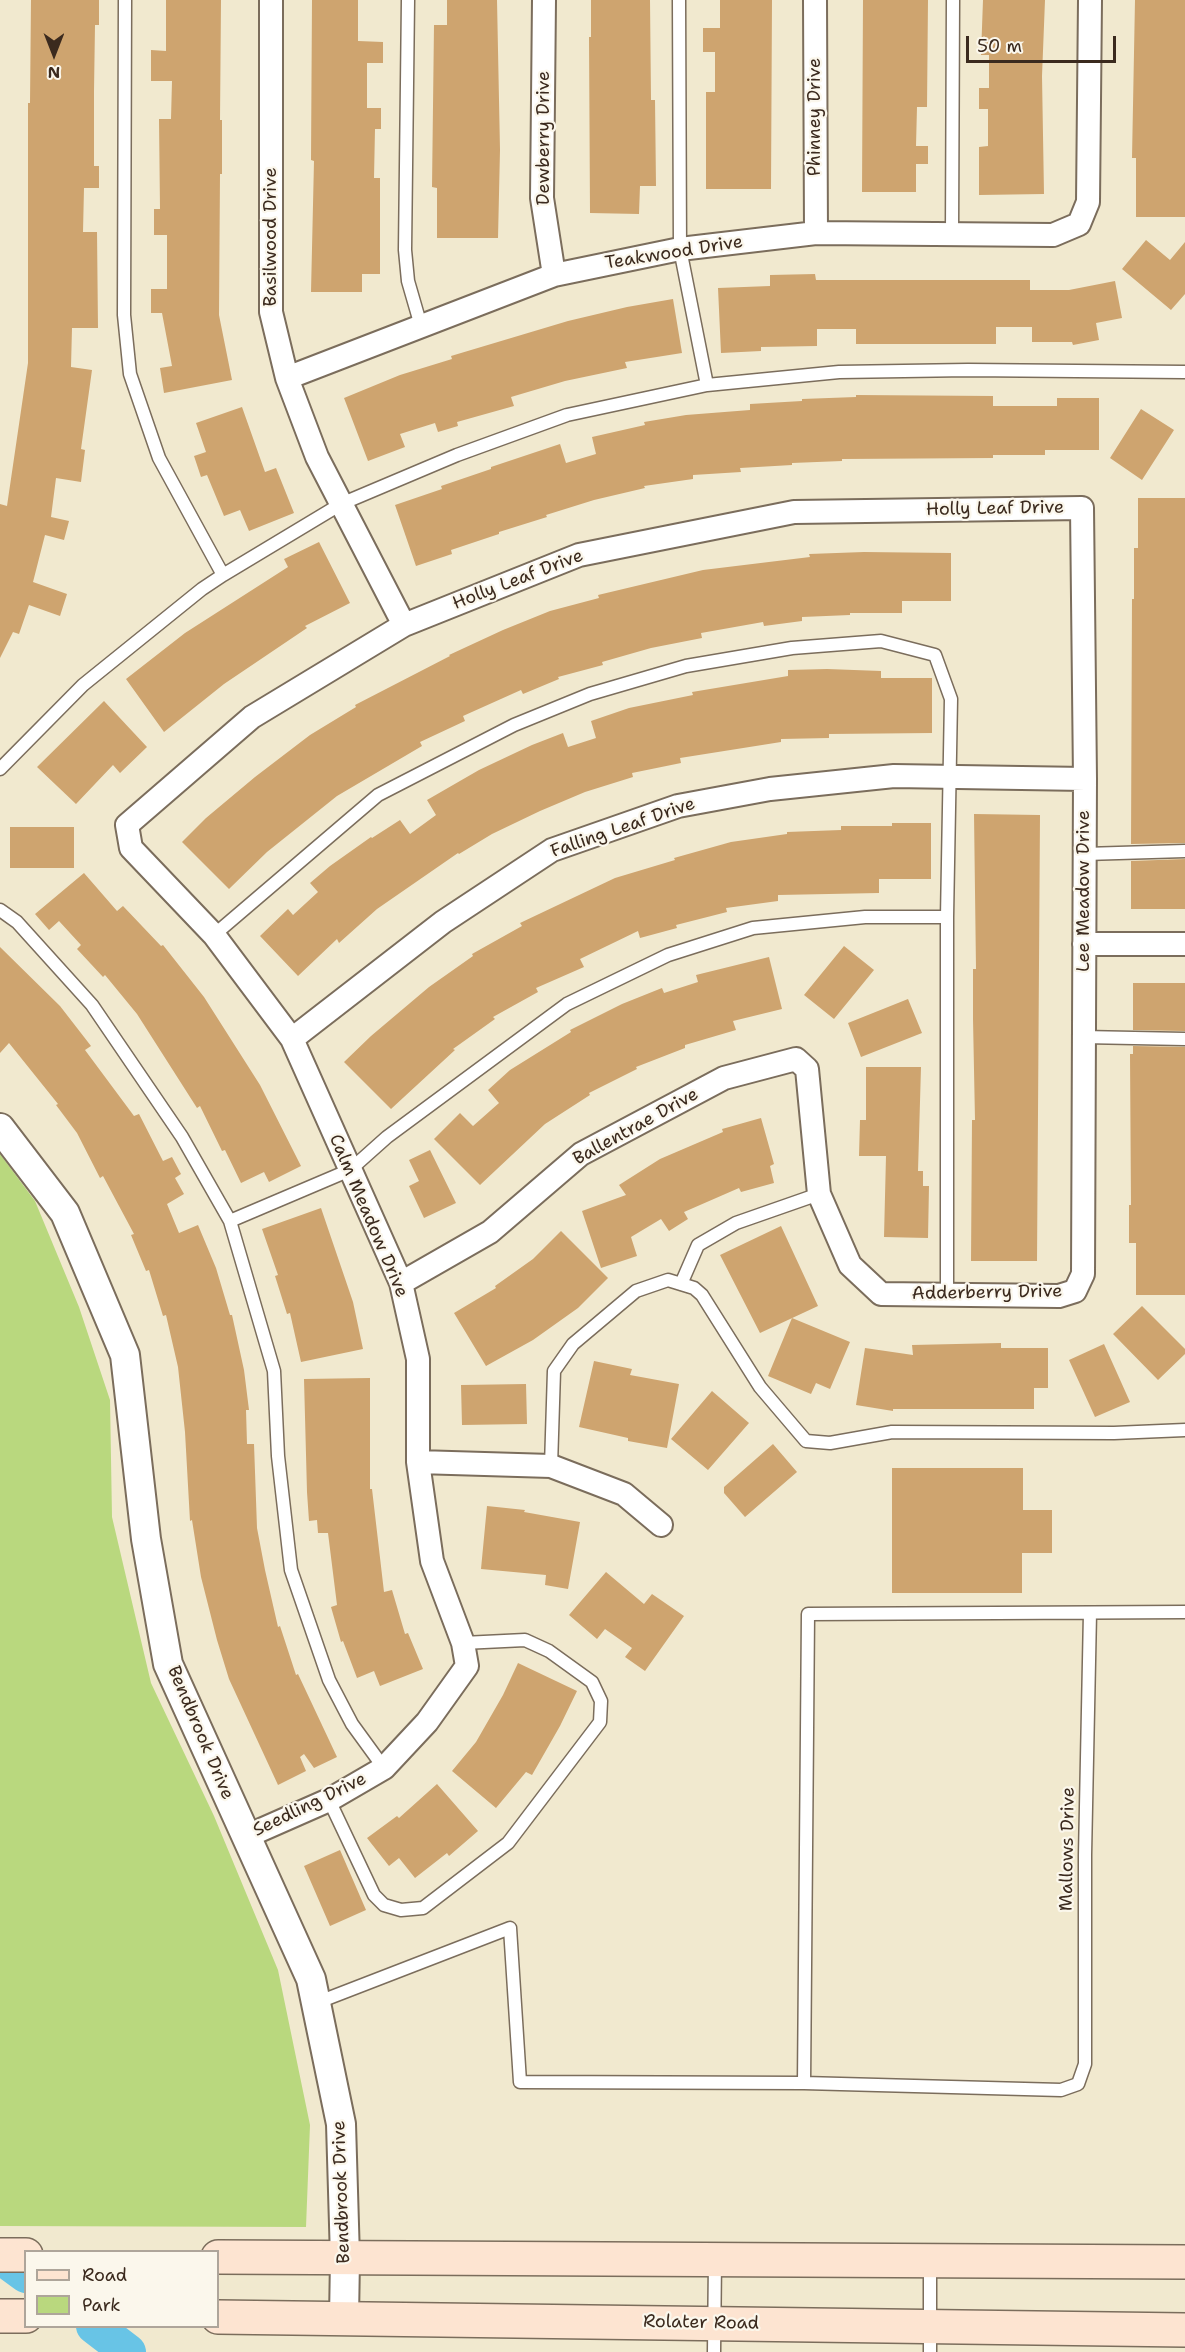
<!DOCTYPE html>
<html>
<head>
<meta charset="utf-8">
<style>
	body { margin:0 }
	#map { position:relative; width:1185px; height:2352px; overflow:hidden; background:#f1e9cf; font-family:"Shantell Sans",sans-serif }
	canvas { display:block }
	.legend { position:absolute; left:24px; top:2250px; width:195px; height:78px; box-sizing:border-box; background:#fbf7ec; border:2px solid #aea59a; margin:0; padding:8px 10px; list-style:none; font-size:18px; color:#3b2a1e }
	.legend li { display:flex; align-items:center; gap:12px; height:30px }
	.legend b { width:30px; border:2px solid #aea59a }
	.north { position:absolute; left:24px; top:24px; width:60px; height:60px; -webkit-text-stroke:4px #fbf7ec; paint-order:stroke; rotate:180deg; font-size:16px; font-weight:700; line-height:24px; text-align:center; color:#3b2a1e }
	.north::after { content:''; display:block; margin:auto; width:21px; height:27px; background:#3b2a1e; clip-path:polygon(50% 0,100% 100%,50% 72%,0 100%) }
	.scale { position:absolute; left:966px; top:36px; width:150px; height:27px; box-sizing:border-box; border:3px solid #3b2a1e; border-top:0; padding-left:8px; font-size:18px; line-height:21px; white-space:nowrap; color:#3b2a1e; -webkit-text-stroke:4px #fbf7ec; paint-order:stroke }
</style>
</head>
<body>
<div id="map">
<canvas width="1185" height="2352"></canvas>
<ul class="legend">
<li><b style="height:8px;background:#fde4d1"></b>Road</li>
<li><b style="height:16px;background:#b9d87e"></b>Park</li>
</ul>
<div class="north">N</div>
<div class="scale">50 m</div>
</div>
<script>
const context = document.querySelector('canvas').getContext('2d');
context.lineJoin = 'round';
function fill(path, color) { context.fillStyle = color; context.fill(path, 'evenodd'); }
const toPath = rows => new Path2D(rows.map(r => 'M' + r).join(''));
function strokePath(path, color, width, dash) { context.strokeStyle = color; context.lineWidth = width; context.lineCap = dash ? 'butt' : 'round'; context.setLineDash(dash || []); context.stroke(path); }
function write(font, color, halo, rows, align = 'center') {
  context.font = font + ' "Shantell Sans",sans-serif'; context.lineWidth = 4.5; context.setLineDash([]); context.textBaseline = 'middle'; context.strokeStyle = halo; context.fillStyle = color; for (const [text, x, y, turn = 0] of rows) {
    context.save(); context.translate(x, y); context.rotate((+turn || 0) * Math.PI / 180); context.textAlign = isNaN(turn) ? turn : align; if (halo) context.strokeText(text, 0, 0); context.fillText(text, 0, 0); context.restore();
  }
}
fill(toPath([
	[0,1154,35,1201,79,1307,110,1400,112,1517,151,1683,214,1816,278,1970,310,2125,306,2227,0,2226]
]), '#b9d87e');
strokePath(toPath([
	[0,2256,26,2275],
	[94,2326,128,2352]
]), '#68c4e6', 36);
fill(toPath([
	[31,0,99,0,99,25,95,25,94,91,94,166,99,166,99,188,84,188,83,232,97,232,98,328,72,328,71,367,92,370,81,449,85,450,81,482,56,478,51,517,69,521,64,540,45,535,33,582,67,594,60,616,29,605,19,634,13,632,0,658,0,504,7,506,28,363,28,103,30,103],
	[166,0,221,0,220,120,222,120,222,174,220,174,219,315,232,380,164,393,160,368,172,366,162,313,151,313,151,289,167,289,167,235,154,235,154,209,160,209,159,119,171,119,172,81,151,81,151,50,166,51],
	[312,0,358,0,358,41,383,42,383,63,367,63,367,108,381,108,381,129,375,129,374,178,380,178,380,274,362,274,362,292,311,292,314,161,311,160],
	[447,0,497,0,500,150,498,238,437,238,437,188,432,187,434,25,447,25],
	[591,0,650,0,651,100,655,100,656,186,640,186,639,214,590,213,589,37,591,37],
	[720,0,772,0,771,189,706,189,706,92,715,92,715,52,703,52,703,28,720,28],
	[863,0,928,0,927,107,917,107,916,146,928,146,928,164,916,164,916,192,862,192],
	[983,0,1045,0,1042,76,1044,194,979,195,979,147,988,146,988,109,979,109,979,88,989,88,989,55,981,55],
	[1135,0,1185,0,1185,217,1136,217,1136,158,1132,158],
	[1146,240,1170,260,1185,242,1185,294,1171,310,1122,269],
	[815,274,816,280,1030,280,1030,290,1069,290,1115,281,1122,318,1096,323,1099,340,1073,345,1072,342,1032,342,1032,327,996,327,996,344,856,344,856,329,817,329,817,346,761,347,761,351,721,353,718,288,770,286,770,275],
	[673,299,682,353,625,362,627,368,565,381,511,397,514,406,457,422,458,426,438,432,435,423,400,434,405,447,368,461,344,398,400,375,452,359,451,356,568,321,627,307],
	[856,395,993,396,993,406,1057,406,1057,398,1099,398,1099,450,1045,450,1045,455,993,455,993,458,842,459,842,461,792,463,792,465,740,468,741,472,693,475,693,479,644,486,645,488,594,500,546,515,547,517,499,532,499,534,451,550,452,554,416,566,395,505,442,489,441,486,491,469,491,467,560,444,566,463,596,454,592,437,645,425,644,422,686,415,750,410,750,404,802,401,802,399,856,397],
	[242,407,265,472,276,468,294,513,249,531,240,510,224,516,207,475,201,477,194,456,206,452,196,423],
	[1141,409,1174,430,1142,480,1110,458],
	[1138,498,1185,498,1185,843,1131,844,1132,599,1134,599,1134,548,1138,548],
	[319,542,350,603,305,626,307,628,224,684,164,732,126,679,185,633,288,567,284,559],
	[864,552,951,553,951,601,902,601,902,613,850,613,850,615,802,617,802,621,764,626,763,622,701,633,702,638,651,648,602,662,603,665,558,677,559,679,523,694,521,690,463,716,465,721,420,742,422,746,337,796,267,852,229,889,182,842,206,818,255,777,310,735,356,707,355,705,450,656,449,655,503,630,550,611,599,598,598,595,703,570,810,557,809,554],
	[827,669,881,671,881,678,932,678,932,733,829,734,829,738,781,739,781,742,680,758,681,763,632,773,633,777,585,792,540,811,492,834,459,854,458,853,377,909,339,943,337,939,298,976,260,936,288,909,293,915,318,892,310,883,330,866,371,837,372,838,400,820,410,834,436,815,427,800,479,770,532,745,563,733,568,747,596,738,591,721,629,708,693,695,692,692,788,676,788,670],
	[104,701,147,747,120,773,113,765,76,804,37,767],
	[974,814,1040,815,1037,1261,971,1261,972,1120,975,1120,973,1019,973,969,976,969],
	[892,823,931,823,931,879,879,879,879,893,778,895,778,901,726,908,727,912,676,925,677,928,640,938,638,931,580,959,584,967,536,988,538,992,493,1017,495,1019,453,1049,455,1050,391,1109,344,1062,371,1036,429,987,473,956,472,954,522,926,520,923,615,878,675,860,674,858,731,842,787,834,787,832,841,830,841,826,892,826],
	[10,827,74,827,74,868,10,868],
	[1185,859,1185,909,1131,909,1131,861],
	[84,873,117,911,123,906,161,946,163,945,204,997,260,1085,301,1166,269,1182,264,1172,241,1183,225,1150,222,1151,200,1106,197,1108,137,1014,105,975,103,977,77,949,81,945,59,921,49,930,35,914],
	[844,946,874,970,834,1019,804,995],
	[0,947,60,1006,91,1046,85,1050,134,1116,139,1114,163,1161,172,1157,181,1174,175,1178,184,1194,167,1204,179,1233,198,1225,216,1268,230,1315,232,1315,244,1370,249,1410,246,1410,247,1444,254,1444,257,1528,265,1570,278,1627,280,1626,296,1675,298,1674,337,1757,314,1768,304,1754,300,1757,306,1771,278,1785,229,1679,217,1640,201,1577,192,1520,190,1521,185,1432,178,1367,166,1315,163,1316,149,1270,146,1271,131,1235,134,1234,103,1176,100,1178,77,1133,56,1105,58,1104,9,1043,0,1053],
	[769,957,782,1009,733,1021,736,1030,685,1045,685,1048,636,1067,637,1069,589,1093,590,1095,545,1124,480,1185,434,1139,460,1113,473,1126,499,1103,488,1090,510,1070,571,1032,570,1030,622,1004,662,988,664,993,698,982,696,975],
	[1133,983,1185,983,1185,1031,1133,1030],
	[908,999,922,1033,861,1057,848,1023],
	[1133,1046,1185,1047,1185,1295,1136,1295,1136,1243,1129,1243,1129,1205,1131,1205,1130,1054,1133,1054],
	[866,1067,921,1067,918,1171,923,1171,923,1186,929,1186,928,1238,884,1237,886,1156,859,1156,860,1120,866,1120],
	[761,1118,774,1164,770,1166,774,1183,741,1192,739,1188,684,1212,688,1219,669,1231,661,1219,631,1237,637,1256,601,1268,582,1211,626,1195,619,1185,660,1159,723,1132,722,1129],
	[430,1150,456,1203,424,1218,409,1186,419,1181,409,1160],
	[321,1208,353,1302,363,1349,301,1362,290,1313,287,1314,275,1276,278,1275,262,1229],
	[781,1226,818,1306,760,1333,720,1255],
	[561,1231,608,1278,578,1308,533,1340,486,1366,454,1313,496,1288,495,1286,533,1259],
	[1142,1306,1185,1349,1185,1354,1158,1380,1113,1334],
	[792,1318,850,1342,830,1389,816,1383,811,1394,768,1376],
	[1001,1343,1001,1348,1048,1348,1048,1388,1034,1388,1034,1409,893,1409,893,1411,856,1405,865,1348,913,1355,912,1345],
	[1104,1344,1130,1402,1095,1417,1069,1360],
	[594,1361,632,1369,630,1375,679,1384,667,1448,628,1441,628,1438,579,1427],
	[370,1378,370,1489,372,1489,384,1592,392,1590,405,1634,408,1633,423,1669,380,1686,374,1671,357,1678,343,1641,341,1642,331,1607,337,1605,328,1533,318,1533,317,1520,309,1521,307,1492,304,1379],
	[526,1384,527,1424,462,1425,461,1385],
	[712,1391,749,1423,708,1470,671,1439],
	[773,1444,797,1472,745,1517,724,1493,724,1487],
	[892,1468,1023,1468,1023,1510,1052,1510,1052,1553,1022,1553,1022,1593,892,1593],
	[487,1506,525,1510,524,1512,580,1522,568,1589,545,1585,546,1575,481,1569],
	[606,1572,644,1604,652,1594,684,1616,645,1671,625,1657,632,1648,605,1629,597,1639,569,1615],
	[518,1663,577,1691,560,1726,532,1775,526,1772,496,1808,452,1771,476,1742,503,1695],
	[437,1784,478,1831,449,1856,447,1853,415,1878,399,1858,389,1866,367,1838,397,1816,399,1818],
	[340,1850,366,1910,330,1926,304,1866]
]), '#cea46f');
const service = toPath([
	[125,0,124,315,130,374,159,458,223,575],
	[408,0,405,250,408,281,421,326],
	[679,0,680,249,707,385],
	[952,233,953,0],
	[0,769,83,685,202,589,223,575,341,504,457,455,567,415,707,385,839,372,968,370,1185,372],
	[1085,854,1185,851],
	[0,910,17,922,92,1005,182,1137,230,1221],
	[214,935,378,795,514,725,590,694,686,666,792,648,881,641,935,655,951,699,947,917,947,1294],
	[1083,1037,1185,1039],
	[681,1284,698,1245,736,1223,819,1194],
	[551,1466,554,1371,573,1344,636,1291,668,1280,694,1288,702,1295,760,1387,806,1441,830,1443,892,1432,1114,1433,1185,1430],
	[384,1768,352,1724,329,1680,291,1570,278,1456,274,1371,230,1221,350,1170,387,1137,567,1004,668,955,753,928,865,917,947,917],
	[329,1800,374,1895,384,1905,401,1910,423,1908,508,1843,600,1722,601,1701,592,1682,549,1651,525,1640,463,1643],
	[316,2003,510,1928,520,2082,804,2083,1061,2090,1078,2084,1085,2064,1085,1855,1090,1613],
	[804,2083,808,1614,1185,1612],
	[714,2352,715,2260],
	[930,2352,930,2263]
]);
const minor = toPath([
	[271,0,271,312,287,378,317,457,404,625],
	[544,0,542,198,554,275],
	[815,0,816,233],
	[287,378,554,275,680,249,816,233,1053,235,1079,224,1088,202,1090,0],
	[1084,944,1185,944],
	[292,1039,443,922,552,850,678,806,770,789,894,776,1085,779],
	[418,1462,551,1466,624,1494,661,1525],
	[245,1837,329,1800,384,1768,427,1722,467,1666,463,1643,432,1561,418,1462,418,1359,401,1283,292,1039,214,935,131,848,127,825,252,717,404,625,579,555,794,512,1082,508,1085,779,1083,1274,1075,1291,1059,1296,881,1294,850,1265,819,1194,807,1069,796,1059,724,1078,581,1154,490,1232,401,1283]
]);
const tertiary = toPath([
	[0,1128,65,1213,125,1355,146,1539,168,1664,311,1979,341,2124,345,2258,344,2319]
]);
const secondary = toPath([
	[0,2255,26,2255],
	[218,2257,1185,2262],
	[0,2316,26,2316],
	[218,2317,1185,2330]
]);
strokePath(service, '#7b6d5c', 15);
strokePath(minor, '#7b6d5c', 26);
strokePath(tertiary, '#7b6d5c', 32);
strokePath(secondary, '#7b6d5c', 36);
strokePath(service, '#fff', 12);
strokePath(minor, '#fff', 22);
strokePath(tertiary, '#fff', 28);
strokePath(secondary, '#fde4d1', 33);
write('18px', '#3b2a1e', '#fbf7ec', [
	["Phinney Drive",815,117,-90],
	["Dewberry Drive",544,138,-90],
	["Basilwood Drive",271,237,-90],
	["Teakwood Drive",674,253,-9],
	["Holly Leaf Drive",995,509,-1],
	["Holly Leaf Drive",518,580,-21],
	["Falling Leaf Drive",623,828,-19],
	["Lee Meadow Drive",1084,891,-90],
	["Ballentrae Drive",636,1127,-29],
	["Calm Meadow Drive",368,1216,67],
	["Adderberry Drive",987,1293,-1],
	["Bendbrook Drive",200,1733,67],
	["Seedling Drive",310,1805,-26],
	["Mallows Drive",1068,1849,-89],
	["Bendbrook Drive",342,2192,-92],
	["Rolater Road",701,2323,1]
]);
</script>
</body>
</html>
